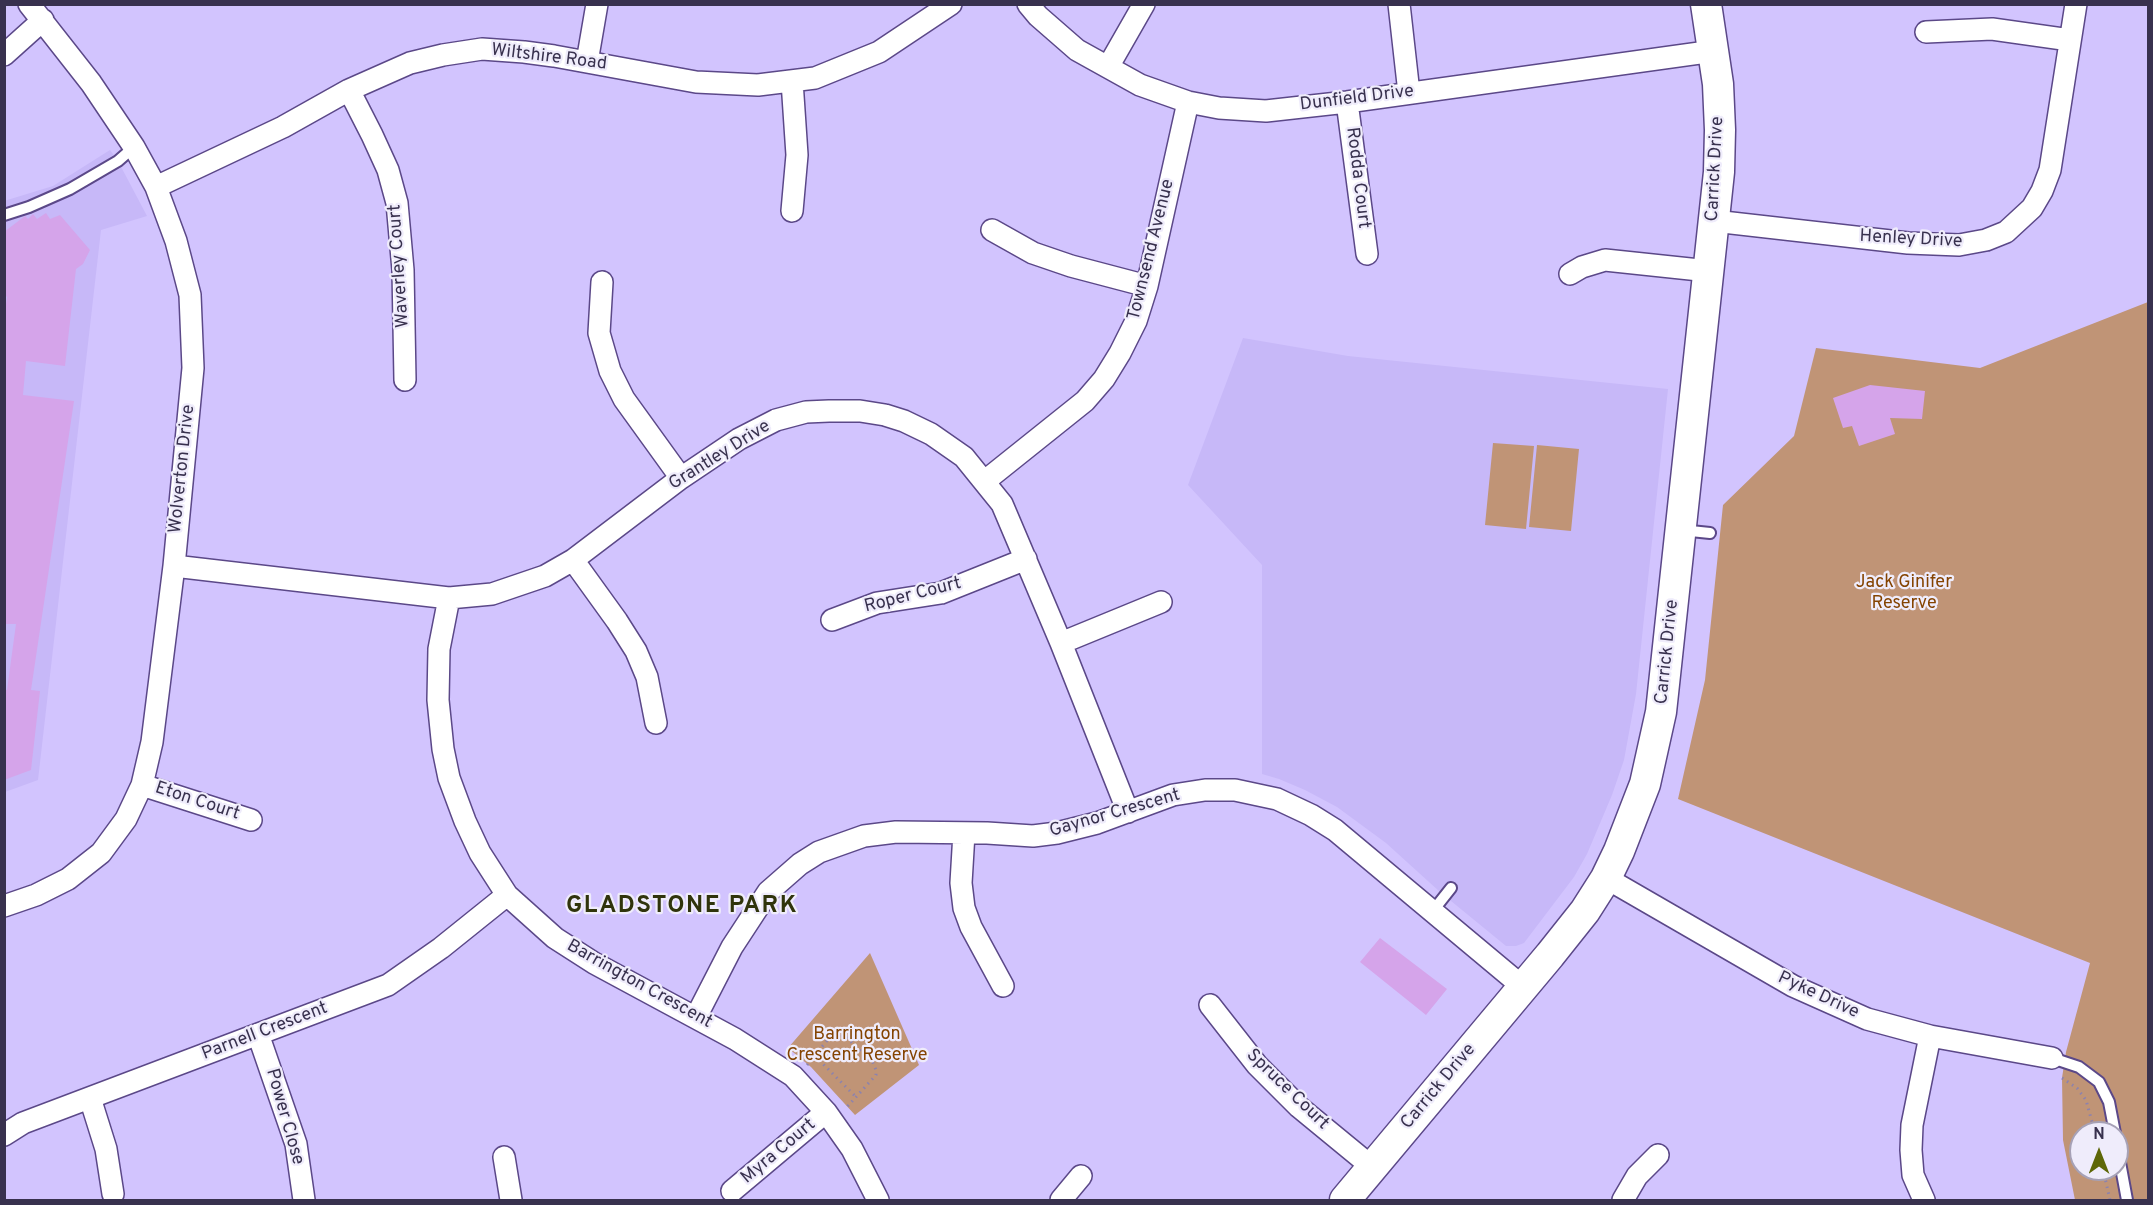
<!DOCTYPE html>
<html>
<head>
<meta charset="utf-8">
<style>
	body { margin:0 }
	#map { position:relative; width:2153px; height:1205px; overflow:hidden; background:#d2c4fe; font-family:Overpass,sans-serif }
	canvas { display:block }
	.frame { position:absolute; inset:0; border:6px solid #38314e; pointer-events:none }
	.north { position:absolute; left:2069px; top:1121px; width:60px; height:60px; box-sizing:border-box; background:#efecfb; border:2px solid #a6a1b6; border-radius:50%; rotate:0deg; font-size:16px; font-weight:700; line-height:24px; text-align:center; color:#38314e }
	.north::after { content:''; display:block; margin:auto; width:21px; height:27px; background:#5e6708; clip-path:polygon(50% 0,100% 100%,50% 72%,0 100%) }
</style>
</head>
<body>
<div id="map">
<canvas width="2153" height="1205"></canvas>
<div class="frame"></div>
<div class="north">N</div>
</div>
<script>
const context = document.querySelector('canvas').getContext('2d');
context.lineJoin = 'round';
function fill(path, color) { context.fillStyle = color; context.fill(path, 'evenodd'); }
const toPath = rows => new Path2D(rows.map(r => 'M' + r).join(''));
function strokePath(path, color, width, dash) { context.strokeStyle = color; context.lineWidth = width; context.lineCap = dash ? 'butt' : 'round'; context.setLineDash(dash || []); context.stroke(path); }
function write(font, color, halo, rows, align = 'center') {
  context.font = font + ' Overpass,sans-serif'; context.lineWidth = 4.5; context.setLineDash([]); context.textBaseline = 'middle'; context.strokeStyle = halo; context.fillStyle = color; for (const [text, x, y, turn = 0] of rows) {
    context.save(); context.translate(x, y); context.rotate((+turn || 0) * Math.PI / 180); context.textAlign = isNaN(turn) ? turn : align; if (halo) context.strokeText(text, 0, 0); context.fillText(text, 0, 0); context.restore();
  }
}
fill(toPath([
	[110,150,118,161,147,216,101,230,38,780,5,792,4,201,53,186],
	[1243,338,1348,356,1668,389,1636,694,1624,760,1612,795,1587,854,1574,877,1524,943,1516,946,1506,946,1440,892,1386,843,1337,807,1305,790,1279,779,1262,774,1262,565,1188,485]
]), '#c7b8f8');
fill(toPath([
	[2148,302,2148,1200,2075,1200,2063,1140,2062,1078,2066,1052,2090,963,1678,799,1705,680,1723,505,1794,436,1816,348,1980,368],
	[2081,1133,2117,1133,2117,1169,2081,1169],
	[1493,443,1534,446,1526,529,1485,525],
	[1537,445,1579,449,1571,531,1529,527],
	[870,953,919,1065,855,1115,811,1067,788,1048]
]), '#c09476');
fill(toPath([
	[46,213,50,219,60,215,90,250,83,264,76,269,65,366,26,361,23,395,74,401,31,690,40,691,31,770,4,780,4,689,7,690,16,624,4,624,4,318,7,297,4,294,4,232,25,216,28,219,33,214,37,219],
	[1870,385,1925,391,1922,419,1890,418,1895,434,1859,446,1852,426,1843,428,1833,398],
	[1380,938,1447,989,1426,1015,1360,962]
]), '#d5a4ea');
const lane = toPath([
	[4,215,29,207,70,189,118,161,134,147],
	[1681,530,1710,533],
	[1432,912,1451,888],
	[2052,1058,2079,1067,2099,1082,2109,1102,2115,1133],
	[2117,1146,2127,1200]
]);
const street = toPath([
	[1028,4,1038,16,1077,50,1140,85,1188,102,1219,108,1266,111,1347,102,1714,51],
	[1399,4,1409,93],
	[1926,32,1992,29,2070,40],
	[4,55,43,20],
	[587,62,597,4],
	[1108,67,1144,4],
	[792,81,797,155,792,211],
	[349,90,372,135,388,170,397,203,403,270,405,380],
	[1347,102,1367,254],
	[156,187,283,127,349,90,410,63,443,55,482,49,524,52,554,56,696,82,758,85,815,78,879,52,951,4],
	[1714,221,1908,243,1959,245,1986,240,2006,232,2032,208,2042,191,2050,170,2076,4],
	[992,230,1033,253,1071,266,1147,286],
	[1570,274,1582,267,1605,260,1709,271],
	[602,282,599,333,610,371,624,399,681,478],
	[985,481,1085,401,1104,379,1120,353,1136,321,1147,286,1188,102],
	[573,560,617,621,636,651,647,677,656,723],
	[174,566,449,598,492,594,545,576,573,560,681,478,739,439,776,420,806,412,829,411,860,411,885,415,904,421,931,434,964,457,1002,504,1061,643,1128,812],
	[449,598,439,649,438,700,443,749,449,778,465,821,480,853,507,895,555,938,594,963,735,1039,793,1076,826,1112,852,1149,878,1200],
	[832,620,877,603,941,593,1026,559],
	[1061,643,1161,602],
	[142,785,251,820],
	[964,833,961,883,964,908,971,927,1003,986],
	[1606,878,1793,986,1867,1019,1930,1036,2052,1058],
	[4,906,36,895,68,879,101,853,126,819,142,785,152,742,174,566,193,368,190,295,176,241,156,187,134,147,91,83,29,4],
	[1210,1005,1257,1065,1299,1107,1372,1167],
	[696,1017,732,947,768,892,800,864,819,852,864,836,896,832,987,833,1033,836,1057,833,1097,823,1173,795,1205,790,1235,790,1277,799,1311,815,1335,830,1523,987],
	[258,1034,296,1144,304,1200],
	[90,1098,106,1149,113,1194],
	[4,1135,23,1123,388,985,441,948,507,895],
	[504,1157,511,1200],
	[732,1191,826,1112],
	[1061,1200,1081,1176],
	[1623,1200,1637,1176,1658,1155],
	[1924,1200,1913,1175,1911,1150,1912,1125,1930,1036]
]);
const secondary = toPath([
	[1345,1200,1550,955,1585,911,1606,878,1619,851,1645,784,1661,712,1719,172,1720,130,1718,84,1706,4]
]);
strokePath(lane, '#5b4888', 14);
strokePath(street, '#5b4888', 24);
strokePath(secondary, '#5b4888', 33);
strokePath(toPath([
	[815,1056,856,1097],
	[807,1065,830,1037,839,1034,847,1038,873,1063,876,1070,876,1075,846,1108],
	[2062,1078,2077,1088,2086,1100,2095,1133],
	[2103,1169,2110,1200]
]), '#8c82ae', 3, [1.5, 4.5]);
strokePath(lane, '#fff', 10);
strokePath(street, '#fff', 21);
strokePath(secondary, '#fff', 30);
write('18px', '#38314e', '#efecfb', [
	["Wiltshire Road",549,58,7],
	["Dunfield Drive",1357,99,-7],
	["Carrick Drive",1716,169,-87],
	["Rodda Court",1357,178,83],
	["Henley Drive",1911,240,3],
	["Townsend Avenue",1152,250,-76],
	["Waverley Court",400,266,-94],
	["Grantley Drive",720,456,-32],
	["Wolverton Drive",183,469,-84],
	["Roper Court",913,596,-14],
	["Carrick Drive",1668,652,-84],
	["Eton Court",197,802,18],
	["Gaynor Crescent",1115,814,-16],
	["Barrington Crescent",639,985,29],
	["Pyke Drive",1818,996,25],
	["Parnell Crescent",265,1032,-21],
	["Carrick Drive",1439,1087,-50],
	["Spruce Court",1287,1090,44],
	["Power Close",284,1117,74],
	["Myra Court",779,1152,-40]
]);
write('18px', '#844301', '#efecfb', [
	["Jack Ginifer",1904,583],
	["Reserve",1904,604],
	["Barrington",857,1035],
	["Crescent Reserve",857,1056]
]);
context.letterSpacing = '1.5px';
write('bold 24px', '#30340c', '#efecfb', [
	["GLADSTONE PARK",682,907]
]);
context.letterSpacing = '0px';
</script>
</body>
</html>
